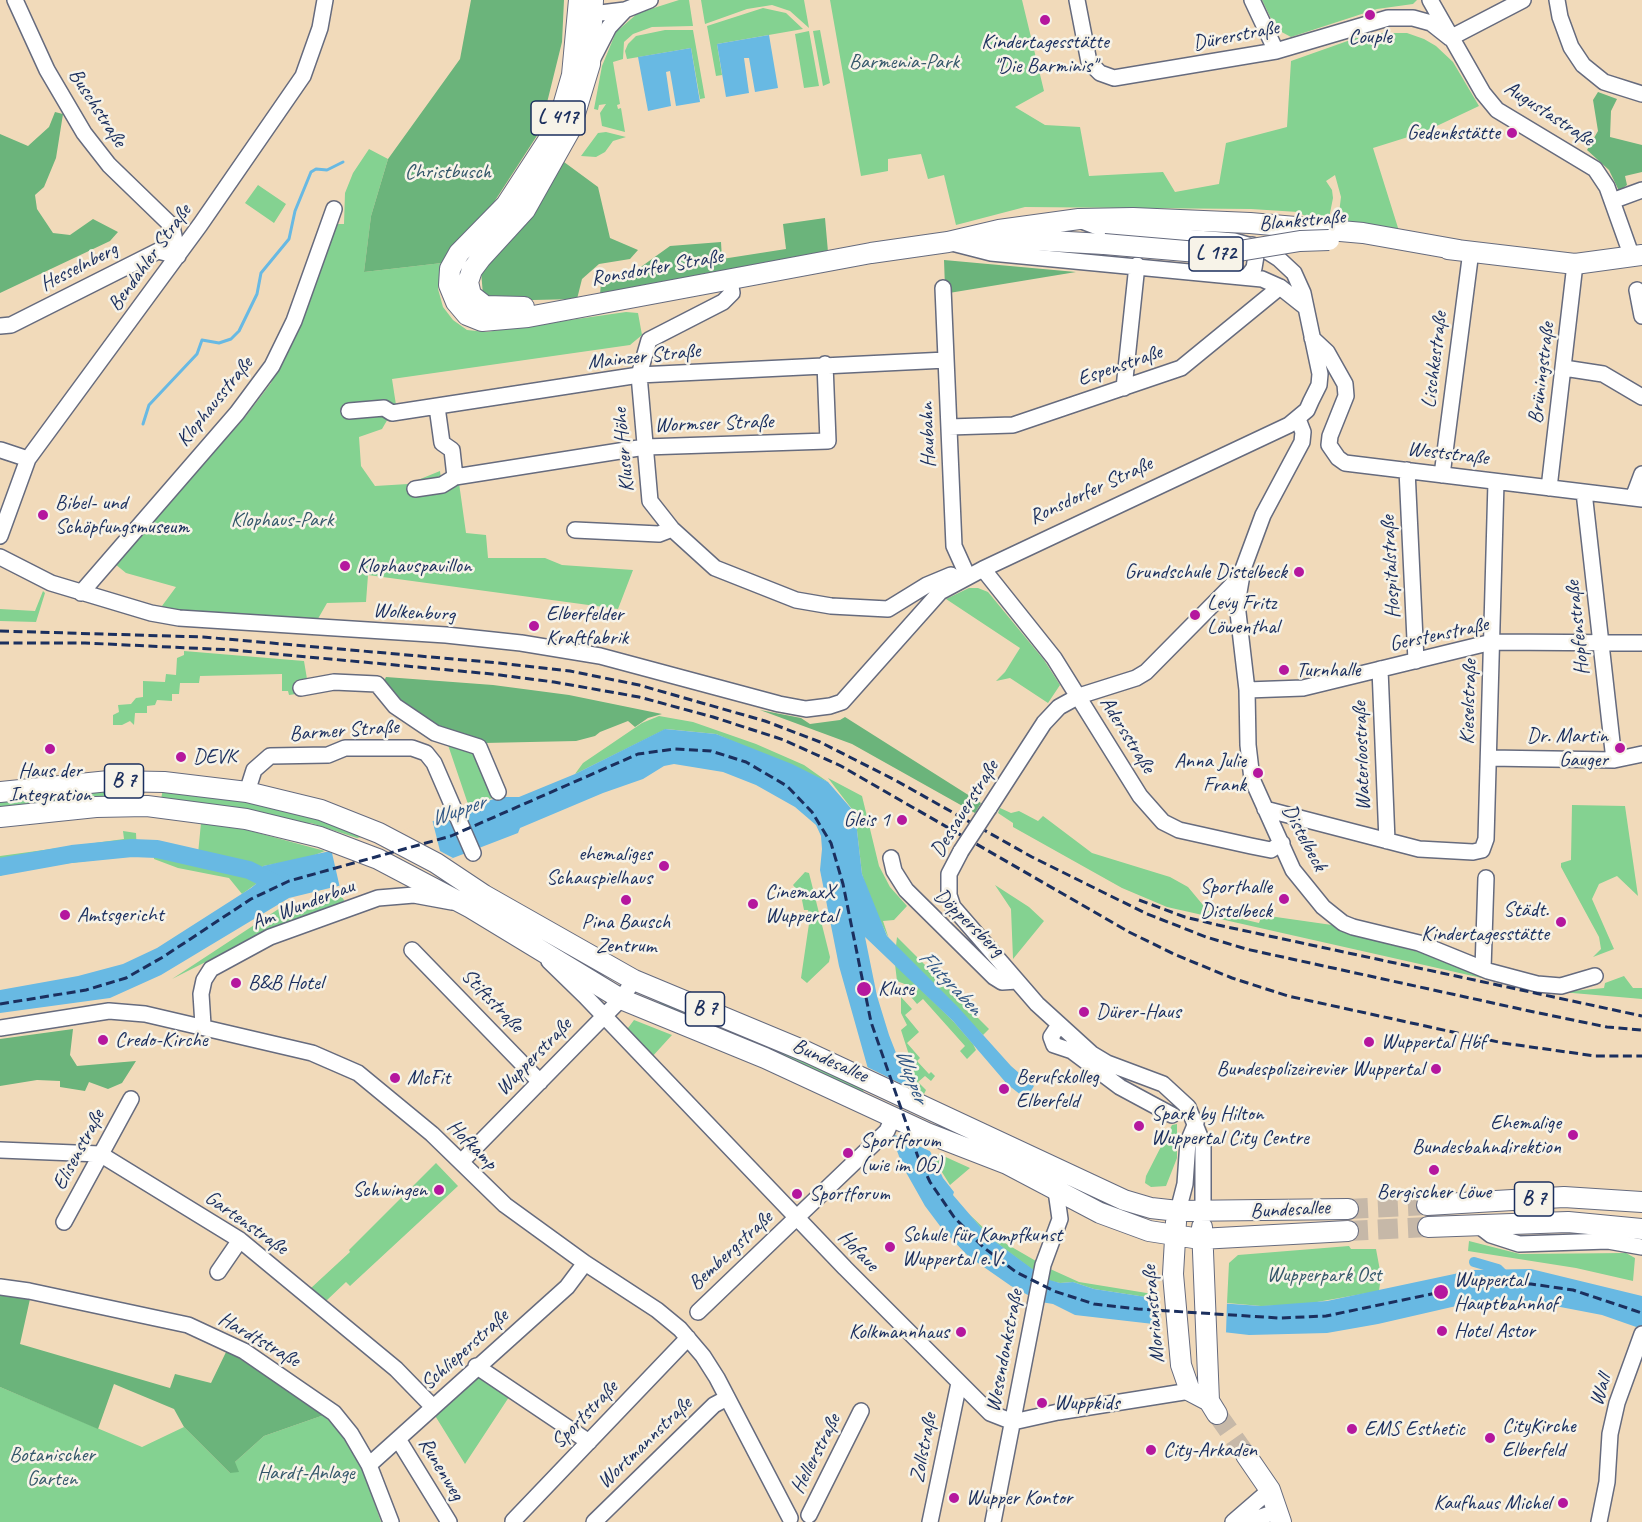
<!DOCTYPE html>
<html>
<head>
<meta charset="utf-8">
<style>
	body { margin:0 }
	canvas { display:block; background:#f1daba }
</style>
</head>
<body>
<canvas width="1642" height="1522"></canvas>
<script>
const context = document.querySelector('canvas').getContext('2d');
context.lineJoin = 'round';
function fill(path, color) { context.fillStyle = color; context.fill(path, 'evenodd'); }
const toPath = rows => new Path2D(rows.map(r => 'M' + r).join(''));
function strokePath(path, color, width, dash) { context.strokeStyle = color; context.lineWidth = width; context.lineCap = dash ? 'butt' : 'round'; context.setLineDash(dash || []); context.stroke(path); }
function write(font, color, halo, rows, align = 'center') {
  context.font = font + ' Caveat,sans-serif'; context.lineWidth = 5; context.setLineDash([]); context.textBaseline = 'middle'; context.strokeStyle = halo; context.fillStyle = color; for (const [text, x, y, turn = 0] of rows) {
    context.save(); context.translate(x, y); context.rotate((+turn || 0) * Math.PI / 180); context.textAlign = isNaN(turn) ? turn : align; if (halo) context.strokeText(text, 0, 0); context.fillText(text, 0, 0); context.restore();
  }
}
fill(toPath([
	[679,0,689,0,693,26,652,27,633,34,624,42,623,59,613,62,620,104,617,105,618,109,621,108,625,132,602,126,600,113,606,104,599,105,598,110,594,109,602,66,616,32,638,13],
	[701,0,804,0,809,28,790,11,772,5,747,9,705,24],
	[830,0,1022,0,1044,91,1015,107,1045,125,1080,127,1089,176,1163,172,1175,192,1219,184,1226,143,1287,127,1291,61,1356,38,1383,33,1407,33,1424,39,1436,46,1453,62,1479,106,1424,132,1373,148,1399,231,1338,221,1341,197,1335,175,1326,181,1332,190,1333,198,1329,218,1307,217,1298,212,1251,209,1025,207,956,225,944,175,928,179,921,154,888,159,888,171,861,176],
	[1262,0,1417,0,1413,4,1377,9,1291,37,1276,29],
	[763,8,786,13,803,29,717,44,722,75,716,76,707,26],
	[665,30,693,30,705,98,700,99,691,48,627,59,625,51,628,44,636,36],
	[820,30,830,83,823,86,813,31],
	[809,31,819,86,804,88,795,34],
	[606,132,626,137,613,141,605,152,596,157,581,156,598,133],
	[369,149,388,159,371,216,364,272,442,263,438,289,443,307,453,320,467,330,486,332,626,312,638,313,642,335,630,345,392,379,396,405,382,429,359,437,361,466,375,486,408,484,440,471,442,486,459,483,466,533,486,535,488,558,545,558,562,565,633,570,618,609,368,575,366,602,327,603,315,624,159,610,176,587,126,573,115,564,246,416,271,383,332,224,344,224,345,193,353,173],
	[258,185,286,204,274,223,245,203],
	[969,588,978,588,988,592,1044,660,1060,685,1048,703,1010,678,996,681,1005,672,1020,648,946,599],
	[43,591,45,593,36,622,0,621,0,609,35,611],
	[184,651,304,661,307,679,295,681,296,694,289,695,288,691,282,691,282,674,200,676,199,683,180,683,179,694,172,694,172,701,157,700,155,705,147,706,147,713,135,713,134,725,130,721,122,725,113,725,113,715,119,712,118,705,131,704,136,698,143,697,143,681,165,682,166,674,176,675,177,658,184,655],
	[659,716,693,722,756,744,804,765,828,782,716,734,666,729,575,774,583,763,642,723],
	[448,745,476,752,495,797,469,807],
	[828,778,862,796,879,866,890,887,907,906,894,920,883,921,889,939,869,897,862,874,855,813],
	[144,788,144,798,0,810,0,800],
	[163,789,259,799,371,835,357,838,311,823,293,823,161,799],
	[1572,805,1625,806,1638,896,1617,876,1599,884,1592,899,1614,949,1593,957,1601,949,1599,937,1561,867,1561,863,1571,860],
	[1000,808,1011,813,1019,811,1038,821,1043,816,1092,853,1170,877,1188,887,1208,911,1259,923,1262,915,1332,925,1343,932,1441,958,1535,990,1167,907,1122,888,1013,827,1013,823,998,813],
	[201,823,247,830,325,851,307,858,263,866,256,884,242,894,229,878,178,868,154,859,153,840,198,854],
	[123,831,136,833,137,855,20,869,0,876,0,856,124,839],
	[805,872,809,873,830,957,829,962,807,983,801,978,810,917,808,910,804,910,801,895,793,885],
	[995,885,1029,907,1044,921,1013,959,1011,909],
	[339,893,346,903,253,938,172,979,280,908],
	[897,937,989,1029,983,1035,896,946],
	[895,964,953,1021,973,1044,976,1050,967,1059,960,1051,965,1046,923,999,917,1004,906,991,907,985,897,981],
	[1624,976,1633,988,1642,988,1642,999,1561,992,1604,988,1605,983],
	[901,997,912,1009,905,1015,919,1032,907,1043,920,1058,917,1061,929,1074,931,1072,935,1076,931,1081,925,1076,918,1082,926,1090,924,1094,917,1091,906,1060,910,1058,901,1030,907,1025,901,1013],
	[660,1001,861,1084,865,1096,657,1008],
	[634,1020,672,1035,651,1058,625,1032],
	[1177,1124,1177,1158,1166,1186,1151,1187,1145,1183,1146,1176,1172,1125],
	[939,1154,970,1168,950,1185,935,1161],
	[436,1163,458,1186,350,1286,346,1282,326,1301,311,1288,350,1252,349,1250],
	[969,1214,991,1235,1048,1268,1079,1282,1159,1295,1159,1299,1094,1289,1073,1282,1060,1283,1046,1280,989,1237],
	[1469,1241,1520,1254,1626,1253,1635,1258,1633,1281,1576,1268,1468,1251],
	[1349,1246,1351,1249,1376,1249,1381,1276,1379,1291,1300,1305,1261,1306,1227,1303,1229,1263,1238,1255],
	[477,1376,509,1397,465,1464,434,1414],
	[0,1387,142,1447,184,1427,230,1473,235,1462,264,1436,324,1415,346,1440,364,1473,381,1522,0,1522]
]), '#84d291');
fill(toPath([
	[471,0,564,0,562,42,540,131,487,213,452,247,442,263,364,272,371,216,388,159,460,59],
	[1598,92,1617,99,1611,111,1610,137,1642,145,1642,172,1625,176,1627,185,1619,191,1609,170,1587,150,1598,131,1593,100],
	[55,112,63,114,56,158,44,187,35,195,37,209,53,233,70,235,93,219,118,232,110,241,0,293,0,134,28,146,49,127],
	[564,162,598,187,610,238,638,250,630,259,599,264,582,279,577,299,489,301,483,295,481,271,541,202],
	[825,218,828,252,600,295,601,282,615,274,638,269,670,246,721,242,722,259,786,249,783,224],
	[944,260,1076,272,949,293,945,288],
	[386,677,493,685,569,695,662,714,648,718,635,727,628,721,600,732,595,736,576,741,484,743,444,733,397,703,383,683],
	[760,710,801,718,810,724,840,720,845,717,981,803,975,813,852,744],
	[73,1029,70,1055,77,1066,136,1061,122,1083,108,1089,89,1082,85,1091,60,1087,60,1081,37,1080,0,1086,0,1039],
	[0,1295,30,1299,20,1344,170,1388,175,1374,211,1383,227,1350,324,1415,264,1436,235,1462,239,1472,230,1473,184,1427,174,1409,114,1384,98,1429,0,1387]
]), '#6bb47b');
fill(toPath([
	[769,35,778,88,755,92,749,58,744,58,749,93,726,97,717,44],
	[691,48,700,102,676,106,670,71,666,72,671,106,648,111,638,57],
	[665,729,716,734,792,764,828,782,855,813,862,874,887,936,958,1007,1011,1066,1034,1086,1026,1099,1007,1084,953,1021,865,937,877,996,889,1035,916,1104,930,1151,943,1178,954,1192,953,1195,989,1237,1046,1279,1060,1283,1073,1282,1094,1289,1159,1299,1261,1306,1327,1301,1473,1270,1531,1269,1642,1296,1642,1329,1602,1315,1529,1301,1505,1300,1465,1304,1378,1324,1327,1333,1249,1335,1075,1315,1053,1304,1041,1302,1011,1286,968,1256,943,1230,925,1206,903,1167,872,1083,839,966,820,870,822,849,821,836,816,825,795,807,756,785,723,772,674,764,664,766,643,779,603,793,520,828,518,833,453,858,289,898,161,975,110,998,0,1013,0,990,78,976,123,964,157,948,251,888,256,884,263,866,384,839,499,797,519,797,575,774]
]), '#68b9e3');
fill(toPath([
	[432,819,440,851,453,858,340,888,332,853,321,849,383,837],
	[865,1066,910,1088,934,1153,895,1135,891,1138],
	[1159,1296,1227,1302,1226,1333,1161,1326]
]), '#f1daba');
strokePath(toPath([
	[143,424,149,405,197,354,202,340,219,343,231,339,239,331,257,294,261,273,289,239,295,211,311,172,316,169,327,170,343,162]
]), '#68b9e3', 3);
strokePath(toPath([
	[1474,1262,1498,1269,1508,1279]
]), '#68b9e3', 10);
strokePath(toPath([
	[0,867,72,854,132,848,157,849,249,870,281,886]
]), '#68b9e3', 18);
strokePath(toPath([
	[1348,1209,1427,1205],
	[1348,1231,1428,1227],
	[1217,1414,1246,1455]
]), '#c6b8a8', 20, [20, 10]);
const minor = toPath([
	[15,0,47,70,84,133,109,165,172,226,178,256],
	[1077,0,1089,62,1100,73,1114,78,1276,51,1388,18,1413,18,1431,23,1450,38],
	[1252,0,1276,51],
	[1430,0,1483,93,1497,110,1595,169,1607,187,1632,257],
	[1557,0,1560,17,1571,47,1583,65,1604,82,1642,94],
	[584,15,625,10,650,0],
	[1450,38,1523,0],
	[591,62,609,27,625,10],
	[1612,201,1642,190],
	[948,242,991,253,1262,279,1280,287,1304,306],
	[1248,276,1254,268,1256,256,1252,245],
	[730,280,732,293,723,302,649,340,639,375,650,501,672,529,715,568,796,600,831,606,888,609,927,585,951,575],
	[943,288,954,546,968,577],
	[1637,290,1642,316],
	[0,326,11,325,158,251,178,256],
	[1312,338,1327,352,1345,384,1346,396,1330,436,1329,445,1338,458,1345,463,1642,499],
	[1564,368,1603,374,1642,397],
	[1124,388,1137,265],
	[437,407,442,443,452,450,455,477],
	[349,411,384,408,392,413,639,375,946,360],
	[949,427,1013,425,1181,368,1280,287],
	[1,450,28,459],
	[1407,470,1416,661],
	[1442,475,1471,251],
	[1549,488,1575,264],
	[415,489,442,485,455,477,645,447,828,441,825,364],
	[1584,492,1614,760],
	[1633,498,1642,474],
	[575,530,659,534,672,529],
	[0,536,28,459,200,225,303,76,320,28,325,0],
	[0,557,51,583,151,613,179,618,446,635,521,643,600,656,779,704,806,709,830,706,842,702,940,592,983,569,1289,425,1307,410,1311,401,1319,385,1320,374,1303,293,1294,273,1279,259,1265,250,1234,241,1108,231,1082,221],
	[983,569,1054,658,1140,796,1163,822,1179,830,1251,846,1271,850,1282,843],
	[1243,569,1237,604,1247,690,1248,745,1252,779,1293,870,1323,907,1343,923,1353,927,1419,943,1488,971,1537,984,1561,986,1595,976],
	[81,593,237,413,272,366,294,321,334,209],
	[1380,669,1387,841],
	[301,688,334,682,377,684,395,706,435,733,479,747,498,792],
	[1247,690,1303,688,1492,642,1642,643],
	[1489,758,1614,760,1642,754],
	[247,792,254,770,270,756,328,755,345,748,412,748,426,753,434,763,473,853],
	[989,808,1044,723,1059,707,1079,696,1136,678,1146,672,1233,584,1243,569,1263,515,1302,442,1303,432,1298,419],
	[1265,809,1419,849,1473,852,1482,850,1486,839,1496,482],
	[961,851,949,874,949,895,953,907,1037,1004,1092,1054,1107,1063,1163,1084,1188,1107,1203,1144,1203,1212],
	[891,858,894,871,906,890,994,977,1002,982,1017,981],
	[412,950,540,1082],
	[549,961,585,996,845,1268,990,1413,1013,1422,1058,1412,1190,1391],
	[1483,969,1486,878],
	[203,1025,201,994,204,980,211,969,270,937,378,898,414,895,452,902],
	[1059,1025,1051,1037,1054,1045,1072,1051,1120,1087,1172,1115],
	[0,1028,109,1011,145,1014,312,1053,358,1073,432,1134,505,1205,585,1263,657,1310,680,1329,703,1356,717,1378,790,1518],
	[0,1150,100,1154,240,1240,396,1369,433,1407],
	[461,1162,621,999,634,980],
	[1178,1211,1185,1184,1188,1142,1196,1123],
	[64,1222,131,1099],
	[1478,1225,1491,1235,1519,1244,1608,1241,1642,1247],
	[218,1272,240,1240],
	[0,1287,29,1291,188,1325,244,1351,334,1413,351,1434,369,1465,391,1522],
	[698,1312,887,1131,893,1117],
	[476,1366,589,1442],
	[398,1439,449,1522],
	[369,1465,567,1287,585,1263],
	[809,1515,861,1411],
	[513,1521,688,1338],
	[594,1522,714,1405,727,1398],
	[930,1522,959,1383],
	[993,1522,1043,1265,1060,1219,1056,1191],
	[1233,1522,1270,1490],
	[1246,1522,1278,1511],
	[1599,1522,1607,1482,1610,1434,1617,1403,1642,1334]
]);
const major = toPath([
	[579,0,572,75,561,113,547,142,506,205,459,253,450,269,449,285,456,302,467,315,482,321,528,317,871,253,948,242,999,230,1079,219,1133,218,1250,223,1363,233,1459,250],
	[991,242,1032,240,1104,244],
	[1448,249,1575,264,1642,255],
	[524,307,485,306,471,295,468,282,472,270,481,258,525,210,570,130,590,64,593,0],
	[0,792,109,781,164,782,247,792,321,810,379,833,436,863,484,895,634,980,807,1052,1124,1200,1151,1208,1178,1211,1348,1209],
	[0,817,96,807,147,806,246,819,320,837,378,859,471,908,621,999,765,1058,927,1133,1007,1164,1100,1213,1149,1231,1200,1239,1348,1231],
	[1427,1205,1564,1197,1642,1202],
	[1176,1222,1173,1274,1181,1365,1190,1391,1209,1401,1217,1414],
	[1202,1227,1209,1401],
	[1428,1227,1568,1222,1642,1229],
	[1246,1455,1270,1490,1281,1522]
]);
strokePath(minor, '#666b7e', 18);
strokePath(major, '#666b7e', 22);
strokePath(minor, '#fff', 15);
strokePath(major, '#fff', 20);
strokePath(toPath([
	[0,631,203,637,499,663,570,671,639,685,765,721,820,742,895,780,1032,857,1145,913,1206,937,1246,949,1534,1012,1607,1027,1642,1030],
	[0,643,85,643,233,650,492,674,554,682,639,697,713,717,784,740,841,766,1129,932,1176,955,1232,978,1288,996,1503,1043,1595,1056,1642,1056],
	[1139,900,1185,917,1218,925,1642,1016],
	[0,1004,86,990,126,978,163,957,251,899,289,881,451,836,638,754,675,749,711,751,746,762,787,786,812,812,831,843,843,884,871,1022,918,1157,930,1182,954,1217,983,1247,1016,1272,1054,1291,1094,1304,1138,1309,1279,1318,1326,1316,1441,1292],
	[1473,1285,1531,1284,1573,1290,1642,1313]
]), '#1b2f5e', 3, [9, 4.5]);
const minorBridge = toPath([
	[961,851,989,808]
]);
const majorBridge = toPath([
	[1104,244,1221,254,1300,241,1329,240]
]);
strokePath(minorBridge, '#666b7e', 18, []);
strokePath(majorBridge, '#666b7e', 22, []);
strokePath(minorBridge, '#fff', 15);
strokePath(majorBridge, '#fff', 20);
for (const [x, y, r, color] of [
	[1370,15,6,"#b5179e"],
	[1045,20,6,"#b5179e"],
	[1512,133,6,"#b5179e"],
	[43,515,6,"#b5179e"],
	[345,566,6,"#b5179e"],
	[1299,572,6,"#b5179e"],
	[1195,615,6,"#b5179e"],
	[534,626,6,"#b5179e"],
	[1284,670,6,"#b5179e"],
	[1620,748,6,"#b5179e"],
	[50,749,6,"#b5179e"],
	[181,757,6,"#b5179e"],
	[1258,773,6,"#b5179e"],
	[902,820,6,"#b5179e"],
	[664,866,6,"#b5179e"],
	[1284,899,6,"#b5179e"],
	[626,900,6,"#b5179e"],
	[753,904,6,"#b5179e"],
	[65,915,6,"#b5179e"],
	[1561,922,6,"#b5179e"],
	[236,983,6,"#b5179e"],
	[864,989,8,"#b5179e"],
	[1084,1012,6,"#b5179e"],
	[103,1040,6,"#b5179e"],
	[1369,1042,6,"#b5179e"],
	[1436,1069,6,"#b5179e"],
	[395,1078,6,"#b5179e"],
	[1004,1089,6,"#b5179e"],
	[1139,1126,6,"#b5179e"],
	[1573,1135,6,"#b5179e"],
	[848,1153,6,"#b5179e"],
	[1434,1170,6,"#b5179e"],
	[439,1190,6,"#b5179e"],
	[797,1194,6,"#b5179e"],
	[890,1247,6,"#b5179e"],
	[1441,1292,8,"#b5179e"],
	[1442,1331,6,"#b5179e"],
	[961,1332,6,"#b5179e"],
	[1042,1403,6,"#b5179e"],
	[1352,1429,6,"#b5179e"],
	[1490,1438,6,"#b5179e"],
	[1151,1450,6,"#b5179e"],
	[954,1498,6,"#b5179e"],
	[1563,1503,6,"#b5179e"]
]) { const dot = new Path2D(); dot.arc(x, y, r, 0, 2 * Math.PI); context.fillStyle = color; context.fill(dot); strokePath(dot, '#f7f3e8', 2); }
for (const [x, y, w] of [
	[558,118,54],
	[1216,254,54],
	[124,781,39],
	[705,1009,39],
	[1534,1199,39]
]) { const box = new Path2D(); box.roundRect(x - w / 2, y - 17, w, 34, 4.5); context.fillStyle = '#f7f3e8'; context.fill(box); strokePath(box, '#1b2f5e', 1.5); }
write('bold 20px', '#1b2f5e', null, [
	["L 417",558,118],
	["L 172",1216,254],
	["B 7",124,781],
	["B 7",705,1009],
	["B 7",1534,1199]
]);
write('21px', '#1b2f5e', '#f7f3e8', [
	["Dürerstraße",1236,36,-11],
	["Buschstraße",97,108,57],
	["Augustastraße",1549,114,33],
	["Blankstraße",1302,221,-5],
	["Bendahler Straße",150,258,-54],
	["Hesselnberg",79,267,-27],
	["Ronsdorfer Straße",657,268,-10],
	["Mainzer Straße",644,357,-6],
	["Lischkestraße",1435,360,-83],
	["Espenstraße",1120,366,-19],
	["Brüningstraße",1542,373,-83],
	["Klophausstraße",215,402,-51],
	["Wormser Straße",714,424,-2],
	["Haubahn",928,435,-92],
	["Kluser Höhe",624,450,-95],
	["Weststraße",1448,454,7],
	["Ronsdorfer Straße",1091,491,-25],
	["Hospitalstraße",1391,567,-93],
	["Wolkenburg",414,613,3],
	["Hopfenstraße",1578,628,-96],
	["Gerstenstraße",1439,635,-12],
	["Kieselstraße",1469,702,-88],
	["Barmer Straße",344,731,-4],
	["Adersstraße",1127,735,58],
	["Waterloostraße",1362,756,-92],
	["Dessauerstraße",965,809,-58],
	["Distelbeck",1304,838,62],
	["Am Wunderbau",303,905,-21],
	["Döppersberg",969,923,44],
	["Stiftstraße",492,1001,46],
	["Wupperstraße",534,1057,-46],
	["Bundesallee",830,1061,24],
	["Hofkamp",472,1145,45],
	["Elisenstraße",79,1150,-62],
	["Bundesallee",1290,1210,-3],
	["Gartenstraße",246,1223,35],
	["Bembergstraße",731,1251,-43],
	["Hofaue",858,1251,46],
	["Morianstraße",1154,1314,-95],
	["Hardtstraße",259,1340,30],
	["Schlieperstraße",465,1350,-42],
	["Wesendonkstraße",1005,1351,-79],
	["Wall",1601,1390,-72],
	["Sportstraße",585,1415,-46],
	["Wortmannstraße",645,1443,-44],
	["Zollstraße",924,1448,-79],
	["Hellerstraße",816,1454,-63],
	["Runenweg",441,1469,59]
]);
write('21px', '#1b2f5e', '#f7f3e8', [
	["Couple",1370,37,"center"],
	["Kindertagesstätte",1045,42,"center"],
	["\"Die Barminis\"",1045,66,"center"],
	["Gedenkstätte",1500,133,"right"],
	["Bibel- und",55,503],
	["Schöpfungsmuseum",55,527],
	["Klophauspavillon",357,566],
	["Grundschule Distelbeck",1287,572,"right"],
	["Levy Fritz",1207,603],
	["Löwenthal",1207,627],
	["Elberfelder",546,614],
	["Kraftfabrik",546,638],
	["Turnhalle",1296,670],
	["Dr. Martin",1608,736,"right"],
	["Gauger",1608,760,"right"],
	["DEVK",193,757],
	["Anna Julie",1246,761,"right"],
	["Frank",1246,785,"right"],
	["Haus der",50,771,"center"],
	["Integration",50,795,"center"],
	["Gleis 1",890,820,"right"],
	["ehemaliges",652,854,"right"],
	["Schauspielhaus",652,878,"right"],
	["Sporthalle",1272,887,"right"],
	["Distelbeck",1272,911,"right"],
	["CinemaxX",765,892],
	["Wuppertal",765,916],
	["Städt.",1549,910,"right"],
	["Kindertagesstätte",1549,934,"right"],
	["Amtsgericht",77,915],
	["Pina Bausch",626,922,"center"],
	["Zentrum",626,946,"center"],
	["B&B Hotel",248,983],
	["Kluse",878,989],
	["Dürer-Haus",1096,1012],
	["Credo-Kirche",115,1040],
	["Wuppertal Hbf",1381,1042],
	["Bundespolizeirevier Wuppertal",1424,1069,"right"],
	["Berufskolleg",1016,1077],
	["Elberfeld",1016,1101],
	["McFit",407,1078],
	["Spark by Hilton",1151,1114],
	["Wuppertal City Centre",1151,1138],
	["Ehemalige",1561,1123,"right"],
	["Bundesbahndirektion",1561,1147,"right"],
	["Sportforum",860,1141],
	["(wie im OG)",860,1165],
	["Schwingen",427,1190,"right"],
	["Bergischer Löwe",1434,1192,"center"],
	["Sportforum",809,1194],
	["Schule für Kampfkunst",902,1235],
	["Wuppertal e.V.",902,1259],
	["Wuppertal",1454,1280],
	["Hauptbahnhof",1454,1304],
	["Hotel Astor",1454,1331],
	["Kolkmannhaus",949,1332,"right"],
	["Wuppkids",1054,1403],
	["CityKirche",1502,1426],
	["Elberfeld",1502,1450],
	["EMS Esthetic",1364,1429],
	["City-Arkaden",1163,1450],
	["Wupper Kontor",966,1498],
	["Kaufhaus Michel",1551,1503,"right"]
], 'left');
write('21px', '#35586b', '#f7f3e8', [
	["Barmenia-Park",904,62],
	["Christbusch",448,172],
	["Klophaus-Park",282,520],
	["Wupperpark Ost",1324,1275],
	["Botanischer",52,1455],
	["Garten",52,1479],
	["Hardt-Anlage",306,1473]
]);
write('italic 22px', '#325886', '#f7f3e8', [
	["Wupper",458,811,-19],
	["Flutgraben",950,983,46],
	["Wupper",911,1076,69]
]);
</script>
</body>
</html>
